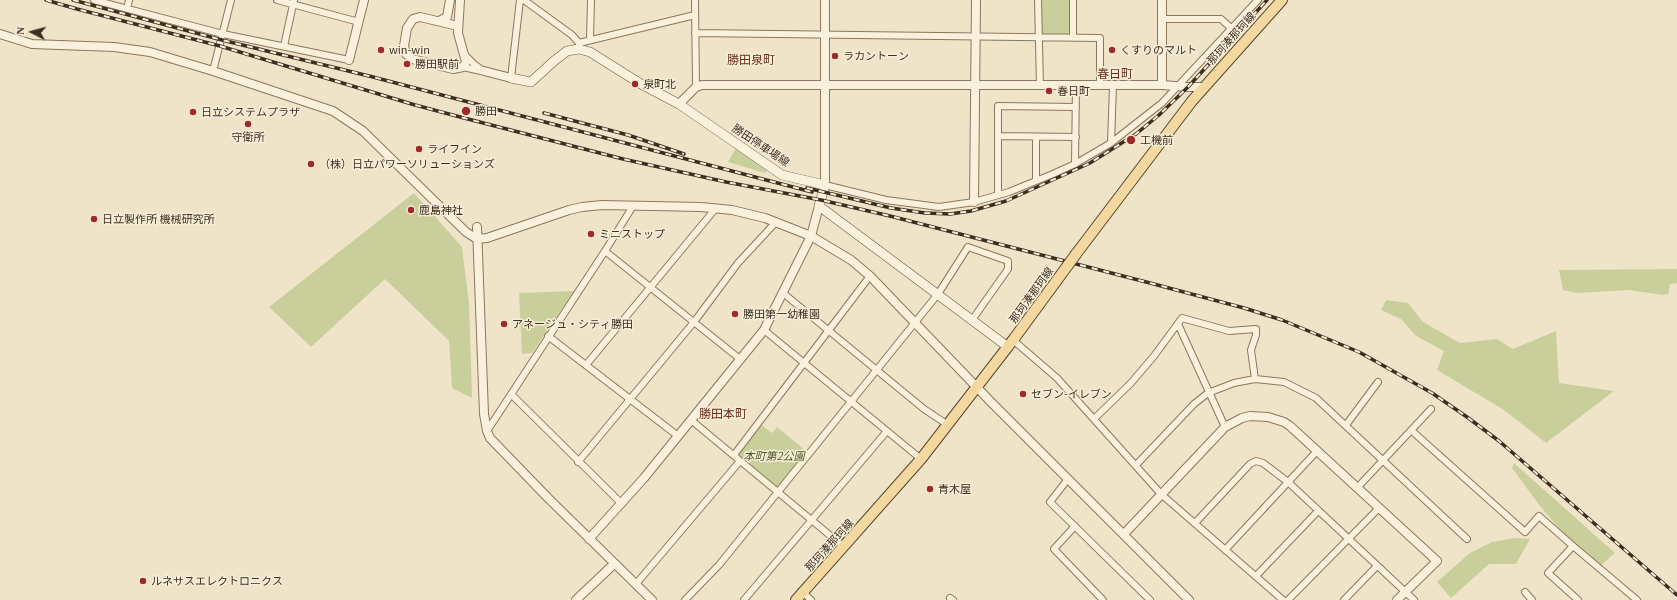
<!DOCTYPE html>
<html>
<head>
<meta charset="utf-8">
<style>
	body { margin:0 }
	#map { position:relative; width:1677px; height:600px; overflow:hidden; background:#f0e4c8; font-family:Georgia,serif }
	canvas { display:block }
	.north { position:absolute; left:12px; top:12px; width:40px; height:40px; -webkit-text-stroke:3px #f7eed8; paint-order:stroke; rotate:276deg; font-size:11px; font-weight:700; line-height:16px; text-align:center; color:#3d2e20 }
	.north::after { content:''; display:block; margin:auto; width:14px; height:18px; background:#3d2e20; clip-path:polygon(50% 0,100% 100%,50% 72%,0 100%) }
</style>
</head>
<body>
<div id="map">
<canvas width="1677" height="600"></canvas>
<div class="north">N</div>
</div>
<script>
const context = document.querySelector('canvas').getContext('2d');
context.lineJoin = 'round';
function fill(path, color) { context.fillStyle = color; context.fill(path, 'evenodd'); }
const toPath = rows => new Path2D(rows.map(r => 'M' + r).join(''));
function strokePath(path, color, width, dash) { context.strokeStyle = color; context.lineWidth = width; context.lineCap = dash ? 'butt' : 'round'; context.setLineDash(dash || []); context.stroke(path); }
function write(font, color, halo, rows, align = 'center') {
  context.font = font + ' Georgia,"Noto Sans JP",serif'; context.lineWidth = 3; context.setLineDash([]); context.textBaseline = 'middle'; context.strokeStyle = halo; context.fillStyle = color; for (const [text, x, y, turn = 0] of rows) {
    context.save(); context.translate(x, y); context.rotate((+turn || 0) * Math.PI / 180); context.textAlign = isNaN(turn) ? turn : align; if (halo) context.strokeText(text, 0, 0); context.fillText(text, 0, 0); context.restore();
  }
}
fill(toPath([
	[1038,0,1073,0,1073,38,1038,38],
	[736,148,768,168,765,173,728,162],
	[414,193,462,247,469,303,472,398,452,388,449,341,385,279,311,347,269,307],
	[1677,269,1677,283,1670,284,1668,294,1662,295,1629,290,1577,293,1563,290,1559,270],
	[574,291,532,353,522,354,519,293],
	[1386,300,1408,303,1423,322,1460,343,1497,339,1513,349,1556,331,1559,383,1614,391,1546,443,1504,410,1437,370,1444,351,1416,336,1401,319,1381,310],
	[760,424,772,433,777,427,807,452,778,486,776,486,739,456,739,451],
	[1514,463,1615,553,1601,565,1568,539,1540,506,1512,468],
	[1515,538,1530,539,1516,564,1489,564,1451,598,1437,582,1470,553,1492,542]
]), '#c9cf9b');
const minor = toPath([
	[94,0,223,34,349,60],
	[277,0,359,22],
	[524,0,572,35,579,43,579,46],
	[695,0,696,87],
	[1038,0,1040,86],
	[127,9,129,0],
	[1162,19,1221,19,1232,29],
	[695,33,1100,38,1100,85],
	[1073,38,1073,0],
	[590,39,591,0],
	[579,43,695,15],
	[284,46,294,0],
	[466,56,475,65,484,71],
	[463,67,481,71],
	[213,71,231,0],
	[511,78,520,0],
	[998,136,1076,137],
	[1111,143,1113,85],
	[1075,164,1076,85],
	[1036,180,1036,137],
	[825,185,886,200,939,207,974,202,1009,192,1053,174,1075,164,1111,143,1162,103,1258,0],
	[998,195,998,106,1076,107],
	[605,251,740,359],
	[783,293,924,409,948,425],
	[1178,324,1225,427],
	[764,330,921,459],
	[548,336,678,436],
	[1013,340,1057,378,1161,494,1283,600],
	[586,365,716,208],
	[511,394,622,504],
	[1094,419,1131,383,1154,356,1182,318,1229,331,1256,329,1256,335,1251,350,1255,379],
	[691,420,844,547],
	[1346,425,1378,382],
	[487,431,605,251,633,206],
	[1412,431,1525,532,1539,516,1573,546],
	[734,455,870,276],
	[578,462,694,322,738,263,776,222],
	[1136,465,1194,404,1208,393,1234,383,1255,379,1284,382,1316,398,1467,539],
	[1068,479,1050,502,1150,600],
	[1357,488,1431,409],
	[1195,523,1250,464,1256,461,1263,463,1288,482,1414,600],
	[1075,526,1054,549,1103,600],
	[1225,550,1317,451],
	[1256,576,1318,511],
	[636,584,740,461],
	[803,592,811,600],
	[1525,592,1532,600],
	[950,598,953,600],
	[685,600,719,565,938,294,968,247,1008,261,1008,269,972,320],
	[744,600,887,431],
	[1288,600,1379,508],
	[1344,600,1377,566],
	[1578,600,1548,573,1573,546,1637,600]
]);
const tertiary = toPath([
	[825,0,825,185],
	[1162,0,1162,85],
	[439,21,447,17,450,0],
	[458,26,420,17,413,19,407,28,404,46,406,54,412,59,453,69,463,67,466,62,458,33,460,0],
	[0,34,32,44,114,47,150,52,213,71,333,111,363,131,466,232,477,239,487,238,569,210,582,207,602,205,701,207,732,210,765,218,811,236,851,260,870,276,991,402,1189,600],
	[349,60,364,0],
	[484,71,511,78],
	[679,104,696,87,702,85,1162,85,1188,87,1203,87],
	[974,202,976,0],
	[477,227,484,414,487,431,490,438,548,498,652,600],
	[1124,534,1225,427,1242,418,1250,416,1268,417,1284,422,1290,426,1437,561,1397,600],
	[589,539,644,478,764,330,811,236,819,206],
	[576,600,614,564]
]);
const secondary = toPath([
	[511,78,531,82,554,61,567,51,579,49,590,52,641,84,679,104,782,175,825,185,819,206,1008,347]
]);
const primary = toPath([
	[1076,254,1192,101,1282,0],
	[796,600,921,459,1013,340,1068,265]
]);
strokePath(minor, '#8d765c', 8);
strokePath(tertiary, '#8d765c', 10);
strokePath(secondary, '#6f573f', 10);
strokePath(primary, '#5b4430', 12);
strokePath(minor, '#faf1dc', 6);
strokePath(tertiary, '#faf1dc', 8);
strokePath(secondary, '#faf1dc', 9);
strokePath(primary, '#f3d9a0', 10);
const rail = toPath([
	[46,0,77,9,220,46,415,105,464,118,623,159,726,182,821,200,890,216,1150,283,1244,308,1282,320,1359,352,1432,393,1467,417,1499,441,1677,595],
	[73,0,222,40,373,77,812,192],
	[544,113,628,135,684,154],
	[807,188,891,208,925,213,950,214,971,211,1006,201,1090,163,1136,134,1159,115,1188,87,1267,0]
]);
strokePath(rail, '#3d2e20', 3.5);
strokePath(rail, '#f7eed8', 2, [6]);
const primaryBridge = toPath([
	[1068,265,1076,254]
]);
strokePath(primaryBridge, '#5b4430', 12, []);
strokePath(primaryBridge, '#f3d9a0', 10);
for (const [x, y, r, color] of [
	[381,50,4,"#9e2a2b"],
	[1112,50,4,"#9e2a2b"],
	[835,56,4,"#9e2a2b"],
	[407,64,4,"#9e2a2b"],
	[635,84,4,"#9e2a2b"],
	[1049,91,4,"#9e2a2b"],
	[466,111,5,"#9e2a2b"],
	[193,112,4,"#9e2a2b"],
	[248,124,4,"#9e2a2b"],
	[1131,140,5,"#9e2a2b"],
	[419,149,4,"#9e2a2b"],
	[311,164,4,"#9e2a2b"],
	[411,210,4,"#9e2a2b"],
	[94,219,4,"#9e2a2b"],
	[591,234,4,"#9e2a2b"],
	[735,314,4,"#9e2a2b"],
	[504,324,4,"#9e2a2b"],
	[1023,394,4,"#9e2a2b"],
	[930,489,4,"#9e2a2b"],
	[143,581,4,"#9e2a2b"]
]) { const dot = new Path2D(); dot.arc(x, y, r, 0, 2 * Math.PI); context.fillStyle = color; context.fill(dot); strokePath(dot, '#f7eed8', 1.5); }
write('11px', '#3d2e20', '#f7eed8', [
	["那珂湊那珂線",1231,38,-48],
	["勝田停車場線",761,145,34],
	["那珂湊那珂線",1031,295,-54],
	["那珂湊那珂線",829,545,-48]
]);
write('11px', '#3d2e20', '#f7eed8', [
	["win-win",389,50],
	["くすりのマルト",1120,50],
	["ラカントーン",843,56],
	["勝田駅前",415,64],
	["泉町北",643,84],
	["春日町",1057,91],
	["勝田",475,111],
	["日立システムプラザ",201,112],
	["守衛所",248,137,"center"],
	["工機前",1140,140],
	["ライフイン",427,149],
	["（株）日立パワーソリューションズ",319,164],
	["鹿島神社",419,210],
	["日立製作所 機械研究所",102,219],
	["ミニストップ",599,234],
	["勝田第一幼稚園",743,314],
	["アネージュ・シティ勝田",512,324],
	["セブン-イレブン",1031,394],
	["青木屋",938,489],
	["ルネサスエレクトロニクス",151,581]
], 'left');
write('italic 11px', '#4d5a26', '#f7eed8', [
	["本町第2公園",774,456]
]);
write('12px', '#6b2e1e', '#f7eed8', [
	["勝田泉町",751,59],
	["春日町",1115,73],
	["勝田本町",723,413]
]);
</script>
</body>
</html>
